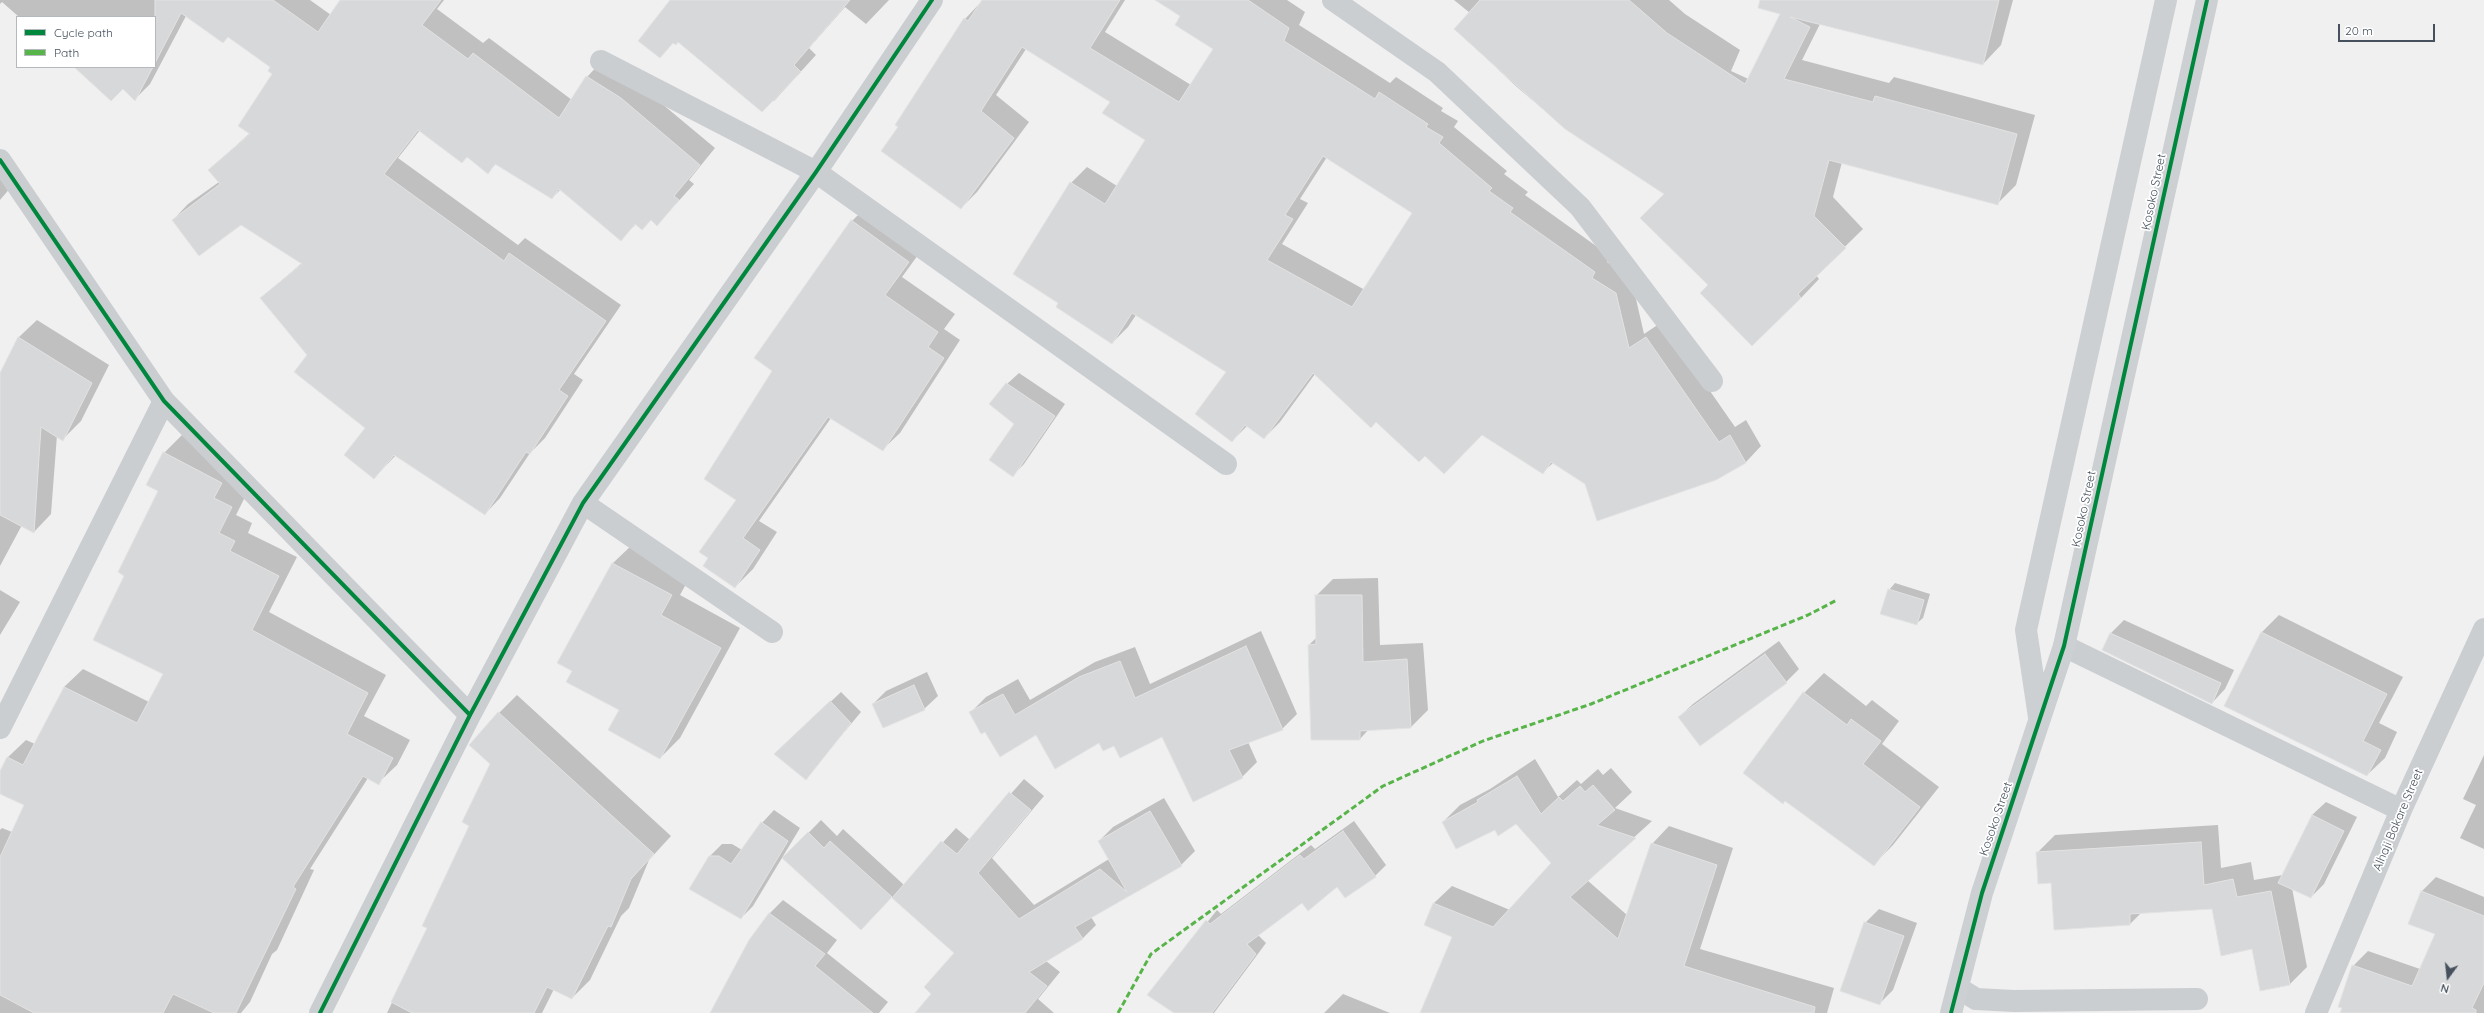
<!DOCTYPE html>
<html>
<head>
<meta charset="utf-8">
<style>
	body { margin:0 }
	#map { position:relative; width:2484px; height:1013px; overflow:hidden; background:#f0f0f0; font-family:Quicksand,sans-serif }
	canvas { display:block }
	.legend { position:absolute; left:16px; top:16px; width:140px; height:52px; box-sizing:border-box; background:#fff; border:1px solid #b5b9be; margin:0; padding:5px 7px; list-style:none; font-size:12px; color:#46515d }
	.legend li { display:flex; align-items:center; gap:8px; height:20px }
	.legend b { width:20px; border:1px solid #b5b9be }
	.north { position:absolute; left:2428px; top:957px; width:40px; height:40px; -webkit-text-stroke:3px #fff; paint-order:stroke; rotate:195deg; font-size:11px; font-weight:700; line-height:16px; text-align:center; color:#46515d }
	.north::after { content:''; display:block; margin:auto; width:14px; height:18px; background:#46515d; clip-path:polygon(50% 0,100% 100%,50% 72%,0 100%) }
	.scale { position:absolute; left:2338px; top:24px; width:97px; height:18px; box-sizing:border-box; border:2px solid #46515d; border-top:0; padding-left:5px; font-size:12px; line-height:14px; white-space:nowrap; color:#46515d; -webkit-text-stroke:3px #fff; paint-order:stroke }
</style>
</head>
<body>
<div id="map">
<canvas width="2484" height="1013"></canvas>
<ul class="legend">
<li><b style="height:5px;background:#00873e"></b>Cycle path</li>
<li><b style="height:5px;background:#57b448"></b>Path</li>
</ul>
<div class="north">N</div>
<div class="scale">20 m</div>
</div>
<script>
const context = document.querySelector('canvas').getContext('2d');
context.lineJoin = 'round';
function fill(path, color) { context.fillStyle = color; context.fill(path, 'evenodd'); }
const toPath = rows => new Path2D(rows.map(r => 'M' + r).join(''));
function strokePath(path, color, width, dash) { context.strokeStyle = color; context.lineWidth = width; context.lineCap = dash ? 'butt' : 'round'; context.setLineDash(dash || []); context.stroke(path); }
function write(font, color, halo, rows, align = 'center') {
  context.font = font + ' Quicksand,sans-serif'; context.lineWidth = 3.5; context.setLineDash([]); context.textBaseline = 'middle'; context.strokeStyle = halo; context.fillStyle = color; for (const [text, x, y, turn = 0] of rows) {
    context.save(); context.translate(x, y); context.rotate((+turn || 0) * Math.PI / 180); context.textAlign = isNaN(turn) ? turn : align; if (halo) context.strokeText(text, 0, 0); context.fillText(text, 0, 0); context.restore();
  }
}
fill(toPath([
	[0,0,310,0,331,15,343,0,444,0,437,9,483,43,489,38,572,100,587,77,602,61,637,83,715,148,689,180,694,184,657,225,651,220,636,224,621,239,561,189,552,198,496,164,488,172,467,156,420,130,398,158,518,245,525,238,621,305,574,374,583,380,545,438,530,453,500,498,485,514,396,455,374,478,367,428,261,298,302,263,241,224,173,220,188,204,219,182,209,170,250,133,274,74,272,67,229,36,223,42,186,16,150,84,135,99,123,88,75,67,155,67,155,17,19,17,2,2,0,4],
	[672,0,889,0,866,24,845,7,809,48,816,55,774,101,678,41,674,42,659,57],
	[983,0,1125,0,1105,32,1191,85,1214,49,1182,16,1157,0,1287,0,1305,12,1299,25,1390,83,1396,77,1443,108,1441,111,1458,121,1454,127,1507,171,1504,174,1528,192,1525,195,1610,256,1607,262,1631,277,1644,334,1662,322,1735,427,1746,420,1761,446,1746,462,1716,479,1586,483,1553,463,1543,472,1482,434,1425,455,1315,374,1280,422,1264,438,1248,425,1232,441,1228,371,1136,315,1128,327,1112,343,1060,302,1015,274,1071,183,1087,167,1117,186,1146,140,1111,101,1026,49,996,95,1029,122,977,192,961,208,900,127,965,19],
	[1327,157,1413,213,1365,290,1282,244,1308,203,1300,199],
	[1454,0,1669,0,1685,14,1740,50,1731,71,1755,82,1801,0,2013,0,2001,45,1983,64,1820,24,1802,60,1889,83,1894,77,2035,115,2016,185,1997,204,1842,162,1833,197,1863,229,1816,275,1819,279,1801,298,1709,285,1666,194,1565,128,1517,87,1455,29,1470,13],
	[0,177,12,186,0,200],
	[869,204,926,244,902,277,955,314,944,329,960,340,900,433,882,450,831,418,759,521,777,532,753,569,735,587,737,499,773,371,852,221],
	[37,320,109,365,81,421,63,439,57,435,51,514,34,532,22,525,0,566,0,375,19,337],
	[1019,373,1065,404,1024,464,1013,475,1015,424,1007,384],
	[182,435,249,489,236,515,252,523,248,533,297,557,269,612,386,675,364,716,410,740,397,765,378,783,368,778,310,869,314,870,277,950,272,954,250,1002,241,1013,0,1013,0,830,2,828,12,832,25,805,0,793,0,773,7,758,26,740,35,744,64,687,83,669,149,702,164,673,126,575,159,491,164,453],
	[633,544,691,575,680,595,740,628,680,738,660,758,620,710,574,671,558,662,613,563],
	[1378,578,1380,645,1423,643,1428,710,1411,727,1369,729,1360,739,1309,645,1317,637,1316,596,1333,579],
	[1895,583,1930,594,1923,618,1916,624,1889,590],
	[0,590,20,602,0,635],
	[2279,615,2403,677,2379,723,2397,732,2385,758,2367,775,2225,706,2262,632],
	[2124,620,2234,670,2225,689,2212,703,2111,633],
	[1261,631,1297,714,1282,729,1248,742,1257,762,1242,777,1163,736,1115,745,1036,734,986,730,971,712,986,697,1018,679,1030,700,1095,662,1135,647,1150,684],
	[1779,641,1799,669,1786,682,1679,717,1693,704],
	[927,672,938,696,924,709,873,704,886,691],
	[1824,673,1866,706,1872,700,1899,721,1882,744,1939,787,1893,845,1874,864,1804,693],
	[841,692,861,712,806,778,786,744],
	[517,695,671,836,649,860,629,908,621,916,590,980,572,998,554,989,542,1013,387,1013,428,928,471,826,491,763,499,713],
	[2484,755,2484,849,2460,838,2476,805,2463,799],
	[1535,759,1558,797,1577,780,1581,784,1598,769,1603,775,1611,768,1632,792,1615,808,1652,821,1587,880,1627,915,1652,844,1669,826,1733,848,1700,949,1834,988,1827,1013,1421,1013,1453,936,1425,925,1434,903,1452,886,1510,910,1552,863,1516,823,1495,829,1443,822,1460,805,1490,789],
	[1024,779,1044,796,992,858,1034,905,1109,859,1099,841,1113,827,1164,798,1195,851,1181,865,1091,917,1096,925,1082,939,1046,961,1060,972,1038,999,1054,1013,916,1013,932,993,955,953,892,897,874,916,784,858,821,820,837,836,843,829,904,885,956,828,970,840],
	[2326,802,2357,817,2324,884,2311,897,2292,888,2307,967,2289,985,2212,908,2141,913,2130,924,2052,882,2037,853,2055,835,2218,825,2221,868,2251,862,2254,880,2283,875,2312,815],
	[774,810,800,828,753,906,741,918,709,857,722,844,732,844,742,850,762,823],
	[1354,821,1386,865,1375,876,1337,886,1302,901,1258,935,1266,943,1214,1013,1175,1013,1149,995,1217,910,1221,914,1311,845,1315,849],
	[2436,877,2484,897,2484,1013,2341,1013,2353,966,2368,951,2420,969,2436,933,2421,892],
	[783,900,837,940,827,953,888,1002,879,1013,711,1013,750,941,770,913],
	[1879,909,1917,923,1893,990,1880,1003,1865,923],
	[1343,994,1390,1013,1324,1013]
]), '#0003');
const building = toPath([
	[155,0,273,0,318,32,340,0,441,0,422,25,468,59,473,53,559,118,586,76,621,98,700,165,674,196,679,200,657,226,651,220,642,230,635,224,621,241,559,189,552,199,495,164,488,174,467,157,462,163,418,130,384,174,504,261,509,253,606,321,559,390,568,396,530,454,526,452,485,515,394,455,374,479,344,455,365,428,294,372,307,355,260,298,302,264,241,225,199,256,172,220,220,184,208,170,250,134,238,126,272,74,268,71,270,67,228,37,223,43,181,13,155,63,155,0],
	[670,0,850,0,794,65,801,72,762,112,678,42,676,45,673,43,660,58,638,41,670,0],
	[982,0,1120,0,1090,48,1179,102,1213,49,1175,25,1180,16,1155,0,1248,0,1289,28,1284,41,1375,99,1379,92,1428,124,1426,127,1443,137,1439,143,1492,188,1489,191,1513,208,1510,212,1595,272,1592,278,1616,293,1629,348,1646,337,1719,442,1730,435,1746,463,1716,480,1597,521,1585,484,1551,462,1543,474,1482,435,1444,474,1425,456,1419,462,1376,422,1371,428,1313,373,1264,439,1245,425,1232,442,1195,414,1226,372,1132,313,1112,344,1056,307,1058,303,1013,274,1070,182,1105,204,1145,140,1102,113,1110,102,1022,47,981,111,1014,138,961,209,881,151,898,127,895,125,964,18,968,21,982,0],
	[1323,156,1412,213,1352,307,1267,260,1293,219,1285,215,1323,156],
	[1480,0,1629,0,1667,33,1745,84,1780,14,1758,8,1760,0,1999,0,1983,65,1790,17,1810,27,1784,79,1873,102,1875,96,2017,134,1998,205,1829,160,1814,216,1846,248,1798,294,1801,298,1752,346,1700,293,1708,285,1640,218,1664,194,1565,129,1454,29,1480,0],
	[74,67,153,67,135,101,123,89,111,101,74,67],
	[851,220,909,262,885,295,938,332,928,347,944,358,883,451,828,417,743,538,760,550,735,588,703,566,708,558,699,552,736,500,704,479,772,371,754,358,851,220],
	[18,337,92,383,63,441,41,427,34,533,0,515,0,373,18,337],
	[1006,383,1055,416,1013,477,989,460,1014,424,989,404,1006,383],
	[163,452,222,483,214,498,232,507,219,533,235,541,230,551,279,576,252,630,368,693,347,734,393,758,379,785,363,776,293,887,296,889,236,1013,214,1013,173,994,163,1013,34,1013,0,995,0,857,24,805,0,794,0,771,7,757,23,765,64,687,137,723,163,674,93,640,124,576,118,572,158,491,146,485,163,452],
	[612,563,672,595,661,615,721,648,660,759,608,730,619,710,566,682,572,671,557,663,612,563],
	[1888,589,1924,600,1917,625,1880,614,1888,589],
	[1315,595,1362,595,1363,662,1407,659,1411,728,1360,731,1360,740,1311,740,1308,645,1316,644,1315,595],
	[2261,632,2387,694,2363,741,2381,750,2367,776,2224,706,2261,632],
	[2110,633,2221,683,2212,704,2102,650,2110,633],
	[1246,646,1283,730,1229,750,1243,778,1193,802,1162,737,1120,758,1114,746,1103,751,1099,743,1055,769,1036,735,1000,757,985,732,981,734,969,712,1003,694,1015,715,1079,677,1120,661,1135,698,1246,646],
	[1765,654,1787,683,1700,746,1678,717,1765,654],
	[914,685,925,710,883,728,872,704,914,685],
	[1803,692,1847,725,1851,719,1881,741,1863,764,1920,807,1874,866,1785,801,1783,804,1743,773,1803,692],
	[830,701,851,723,806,780,774,754,830,701],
	[498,712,654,854,631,879,611,927,608,926,572,999,547,987,534,1013,412,1013,391,1002,427,928,422,926,469,826,462,822,490,764,469,745,498,712],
	[1517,776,1541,814,1559,797,1563,801,1580,786,1585,792,1593,785,1615,810,1597,825,1636,838,1570,897,1618,939,1651,843,1717,865,1684,966,1815,1007,1814,1013,1420,1013,1452,937,1424,925,1433,903,1493,927,1551,863,1516,824,1498,836,1495,830,1456,849,1442,822,1478,802,1477,800,1517,776],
	[1009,792,1031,810,978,873,1019,919,1100,869,1127,892,1098,841,1150,811,1182,866,1075,927,1083,939,1029,972,1047,986,1025,1013,915,1013,931,994,924,987,954,953,892,898,941,841,957,854,1009,792],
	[2312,815,2344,831,2311,898,2278,883,2312,815],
	[761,822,788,841,741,919,689,889,709,856,719,856,731,864,761,822],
	[1343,831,1376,877,1345,898,1337,887,1308,911,1302,903,1247,944,1256,954,1212,1013,1174,1013,1147,995,1206,920,1210,924,1300,855,1304,859,1343,831],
	[808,832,824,848,830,841,892,897,861,930,782,858,808,832],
	[2201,842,2204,885,2233,879,2237,897,2271,891,2290,985,2260,991,2252,949,2221,956,2212,909,2130,914,2130,925,2054,930,2051,883,2038,884,2036,852,2201,842],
	[2421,891,2484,916,2484,983,2472,1008,2476,1010,2476,1013,2340,1013,2342,1008,2338,1007,2352,965,2412,986,2435,934,2408,924,2421,891],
	[769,913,825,954,815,966,873,1013,710,1013,749,940,769,913],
	[1864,922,1904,936,1880,1005,1840,991,1864,922]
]);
fill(building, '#d7d8da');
strokePath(building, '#e2e2e3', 1);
strokePath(toPath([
	[1333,0,1437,72,1580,207,1712,381],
	[601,61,816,172,1226,464],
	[0,160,164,401,470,715],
	[583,503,772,632],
	[2064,646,2401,810],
	[0,728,164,401],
	[1958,988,1976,999,2014,1001,2197,999],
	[320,1013,470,715,583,503,816,172,932,0],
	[2316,1013,2401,810,2484,629]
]), '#cbced1', 22);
strokePath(toPath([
	[2039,717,2026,630,2166,0],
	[1951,1013,1982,893,2064,646,2207,0]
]), '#ccd0d3', 22);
strokePath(toPath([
	[1118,1013,1151,954,1383,786,1483,741,1591,704,1808,615,1837,600]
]), '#57b448', 3, [6, 3]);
strokePath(toPath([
	[0,160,164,401,470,715],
	[320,1013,470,715,583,503,816,172,932,0],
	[1951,1013,1982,893,2064,646,2207,0]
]), '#00873e', 4);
write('12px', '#46515d', '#fff', [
	["Kosoko Street",2154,192,-78],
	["Kosoko Street",2084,509,-78],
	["Kosoko Street",1996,819,-71],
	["Alhaji Bakare Street",2398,820,-67]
]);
</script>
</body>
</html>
